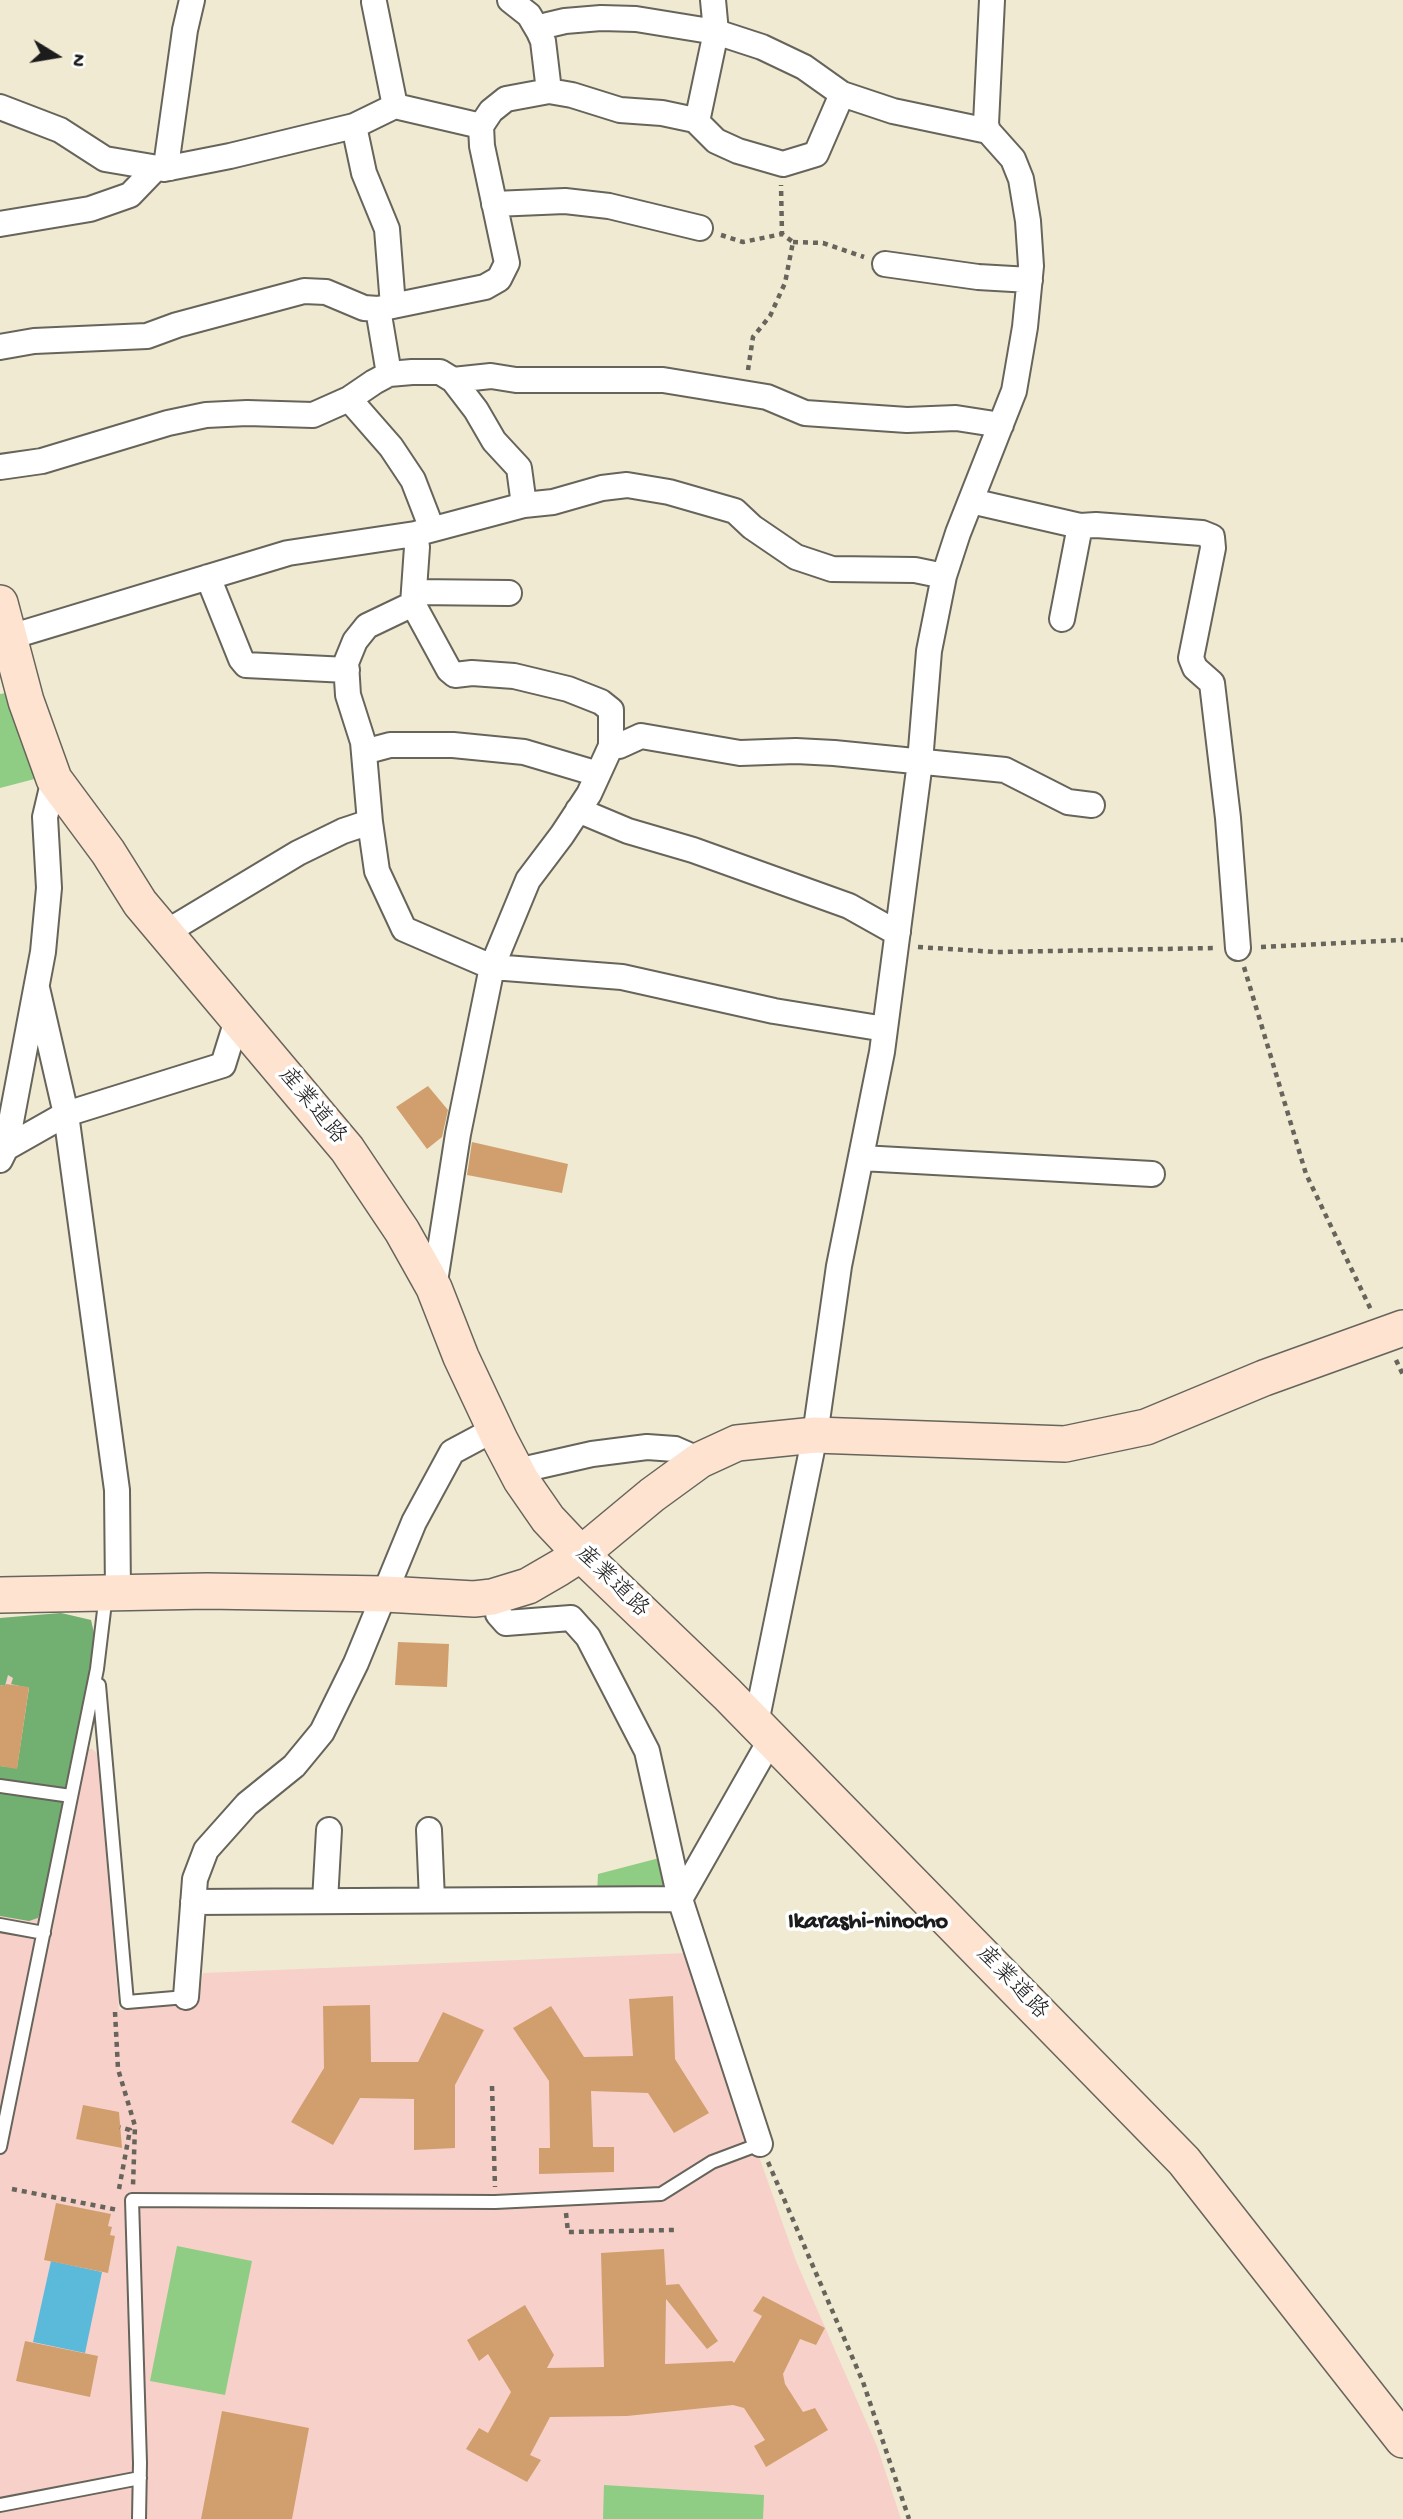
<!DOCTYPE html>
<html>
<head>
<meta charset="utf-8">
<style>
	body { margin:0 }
	#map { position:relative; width:1403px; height:2519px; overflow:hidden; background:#efead1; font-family:"Gochi Hand",sans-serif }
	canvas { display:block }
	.north { position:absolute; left:21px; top:21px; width:70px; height:70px; -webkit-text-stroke:5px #fff; paint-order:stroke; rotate:101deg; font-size:19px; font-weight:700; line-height:28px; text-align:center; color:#1c1c1c }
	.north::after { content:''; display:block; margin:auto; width:24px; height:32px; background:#1c1c1c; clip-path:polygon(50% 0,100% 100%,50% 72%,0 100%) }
</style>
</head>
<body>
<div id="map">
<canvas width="1403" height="2519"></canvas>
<div class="north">N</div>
</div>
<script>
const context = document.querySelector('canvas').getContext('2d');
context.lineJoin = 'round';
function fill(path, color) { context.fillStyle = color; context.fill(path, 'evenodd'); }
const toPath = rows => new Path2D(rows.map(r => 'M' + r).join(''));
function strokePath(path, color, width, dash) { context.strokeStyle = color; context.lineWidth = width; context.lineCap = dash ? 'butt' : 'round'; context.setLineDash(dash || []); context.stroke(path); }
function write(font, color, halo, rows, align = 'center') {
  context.font = font + ' "Gochi Hand","Klee One",sans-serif'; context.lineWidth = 7; context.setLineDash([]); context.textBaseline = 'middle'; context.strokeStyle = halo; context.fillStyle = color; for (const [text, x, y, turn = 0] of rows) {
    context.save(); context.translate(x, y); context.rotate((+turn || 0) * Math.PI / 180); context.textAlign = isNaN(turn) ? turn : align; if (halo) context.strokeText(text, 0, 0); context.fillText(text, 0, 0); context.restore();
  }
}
fill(toPath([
	[61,1613,91,1620,94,1633,76,1747,92,1749,98,1754,119,2010,198,2003,203,1973,687,1953,796,2261,877,2446,901,2519,0,2519,0,1618]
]), '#f7d1c9');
fill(toPath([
	[18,691,46,776,0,788,0,694],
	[667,1856,674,1889,597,1894,598,1874],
	[177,2246,252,2261,225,2395,150,2381],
	[604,2485,764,2495,763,2519,603,2519]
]), '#8ecd83');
fill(toPath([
	[61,1613,91,1620,94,1633,91,1673,42,1905,38,1918,29,1921,0,1916,0,1766,17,1768,29,1688,11,1684,13,1678,8,1675,5,1686,0,1685,0,1618]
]), '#72b071');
fill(toPath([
	[51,2261,102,2272,85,2353,33,2342]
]), '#5bb9d9');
fill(toPath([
	[428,1086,448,1110,442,1137,427,1149,396,1107],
	[472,1142,568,1164,562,1193,467,1175],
	[398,1642,449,1644,447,1687,395,1685],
	[6,1684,29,1687,17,1769,0,1766,0,1685,5,1686],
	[673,1996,675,2059,709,2113,674,2133,648,2093,591,2091,593,2147,614,2147,614,2172,539,2174,539,2148,550,2148,549,2081,513,2028,551,2006,584,2057,633,2056,629,1999],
	[370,2005,371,2062,418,2062,443,2012,484,2030,455,2085,455,2148,414,2150,414,2099,360,2098,333,2145,291,2122,324,2068,323,2006],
	[83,2105,119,2112,122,2148,76,2139],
	[56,2203,111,2214,108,2226,112,2227,110,2235,115,2236,108,2273,44,2260],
	[664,2249,666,2285,679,2284,718,2341,707,2349,666,2299,665,2364,732,2361,734,2363,762,2316,753,2311,763,2296,825,2328,816,2345,800,2339,783,2374,785,2384,803,2412,815,2408,828,2430,766,2467,754,2446,765,2440,744,2408,733,2405,627,2416,550,2417,530,2455,541,2460,527,2482,466,2449,479,2428,488,2433,511,2392,488,2354,479,2361,467,2340,525,2305,554,2355,547,2368,604,2367,601,2253],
	[25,2341,98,2356,90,2397,16,2381],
	[222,2411,309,2428,292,2519,201,2519]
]), '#d19f6e');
const lane = toPath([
	[99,1685,127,2002,186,1997],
	[0,1786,71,1796],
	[0,1925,44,1933],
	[0,2147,97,1669,106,1594],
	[0,2505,140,2478],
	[139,2519,140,2463,132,2200,495,2202,661,2194,712,2162,760,2144]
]);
const street = toPath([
	[510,0,529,15,539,32,543,41,549,91],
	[374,2,395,106],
	[539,32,548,25,565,21,601,18,636,19,716,32,762,47,804,67,842,94,893,111,988,131],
	[0,107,60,130,105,159,164,169,230,156,354,126,395,106,481,126],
	[695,120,716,141,738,151,783,164,816,154,842,94],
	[354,126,364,173,387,229,393,306],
	[170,168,167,159,185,30,192,0],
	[494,204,565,201,609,206,700,228],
	[0,224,90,209,130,195,156,168],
	[885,264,978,277,1030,280],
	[0,347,34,341,147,336,177,325,304,291,326,292,364,308,378,309],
	[389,374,378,309,485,287,499,279,507,263,482,146,481,126,491,111,506,99,549,91,572,95,620,110,662,113,695,120,698,117,716,32,713,0],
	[453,380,476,410,494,441,519,468,524,505],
	[349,399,391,447,413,480,432,529],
	[0,467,42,461,168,423,206,415,247,413,313,415,349,399,374,382,389,374,412,372,440,372,453,380,491,376,516,380,663,380,767,397,805,413,907,420,956,418,1001,425],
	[971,501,1080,526,1096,525,1202,533,1212,537,1213,548,1191,658,1195,668,1212,683,1228,818,1238,948],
	[415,534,417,547,413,604,449,670,455,675,472,673,514,676,568,689,601,702,611,710,611,746,589,794,562,835,528,880,492,967,458,1134,434,1288],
	[208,577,241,659,246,665,347,670],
	[414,592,509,593],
	[413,604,367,626,355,641,346,663,348,695,363,742,370,822,377,871,404,929,492,967,622,977,774,1011,885,1029],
	[1062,619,1080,526],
	[0,640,288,553,415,534,524,505,553,502,602,488,627,485,669,492,735,511,752,527,796,557,832,569,915,570,944,576],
	[611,746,619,746,641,736,740,753,796,751,834,753,1005,770,1068,802,1092,805],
	[364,752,390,745,453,745,524,752,598,774],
	[578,810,628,831,693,850,849,906,890,929,898,932],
	[165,933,298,853,343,831,370,822],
	[37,988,66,1114,117,1490,118,1592],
	[0,1148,6,1148,66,1114,223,1065,237,1020],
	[861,1158,1152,1174],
	[0,1160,6,1148,43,952,49,888,45,817,54,779],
	[517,1471,592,1454,647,1447,675,1449,700,1460],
	[499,1596,498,1614,506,1623,571,1618,588,1637,647,1751,680,1899,760,2144],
	[756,1723,815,1435,839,1266,882,1052,920,762,929,651,944,576,958,533,1014,391,1025,327,1031,266,1028,221,1021,179,1013,159,988,131,986,124,992,0],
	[429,1830,432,1900],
	[325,1901,329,1830],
	[193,1902,680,1899,771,1739],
	[186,1997,195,1879,206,1850,247,1804,294,1766,322,1732,356,1663,414,1522,452,1452,495,1429]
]);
const secondary = toPath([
	[0,603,26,701,54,779,108,852,140,903,347,1149,402,1231,434,1288,461,1357,500,1440,521,1480,548,1519,581,1554,727,1694,1184,2161,1403,2440],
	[0,1595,207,1591,385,1594,474,1599,492,1597,528,1586,559,1568,581,1554,652,1495,700,1460,737,1443,815,1435,1065,1444,1146,1427,1264,1378,1403,1328]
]);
strokePath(lane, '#66645b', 16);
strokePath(street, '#66645b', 28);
strokePath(secondary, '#66645b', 38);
strokePath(toPath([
	[721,235,743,242,782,234],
	[793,242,823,243,864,257],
	[748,370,753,337,770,316,785,283,793,242,782,234,781,185],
	[918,947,996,952,1217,948],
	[1261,947,1403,940],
	[1244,967,1306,1174,1372,1312],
	[1396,1360,1403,1375],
	[115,2012,118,2069,135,2126,133,2186],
	[492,2086,495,2187],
	[768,2162,863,2382,909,2519],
	[12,2189,118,2210],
	[119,2189,130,2130,120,2127],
	[566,2213,568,2232,675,2230]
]), '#66645b', 4.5, [5, 5]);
strokePath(lane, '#fff', 12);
strokePath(street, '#fff', 24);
strokePath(secondary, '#fee3d1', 35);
write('23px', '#1c1c1c', '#fff', [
	["産業道路",311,1107,50],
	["産業道路",611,1583,44],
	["産業道路",1011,1984,46]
]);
write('bold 24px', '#1c1c1c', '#fff', [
	["Ikarashi-ninocho",868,1923]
]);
</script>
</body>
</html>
